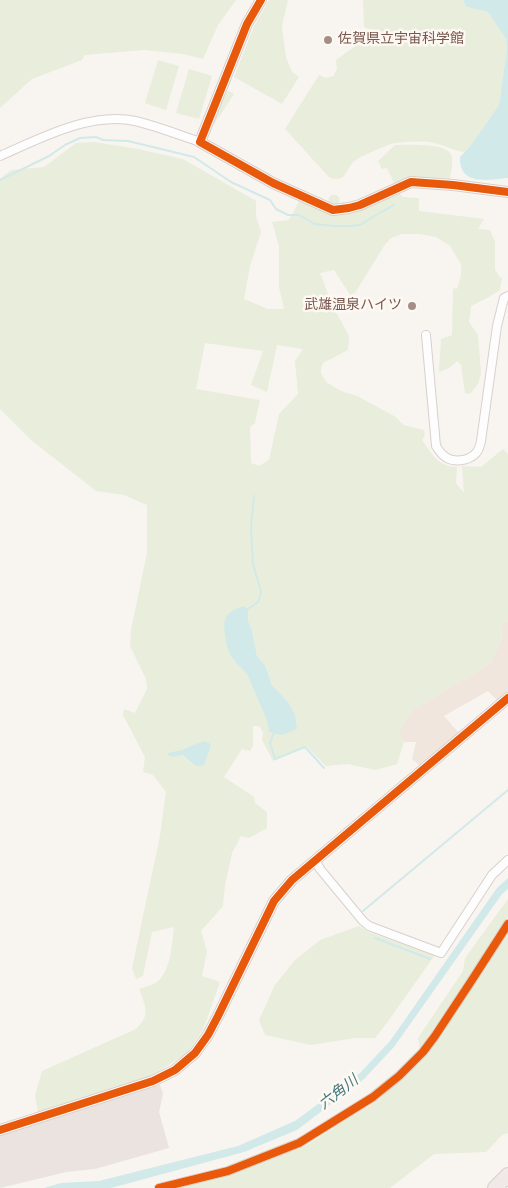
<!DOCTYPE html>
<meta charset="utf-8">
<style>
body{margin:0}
canvas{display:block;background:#f8f4f0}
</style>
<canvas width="508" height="1188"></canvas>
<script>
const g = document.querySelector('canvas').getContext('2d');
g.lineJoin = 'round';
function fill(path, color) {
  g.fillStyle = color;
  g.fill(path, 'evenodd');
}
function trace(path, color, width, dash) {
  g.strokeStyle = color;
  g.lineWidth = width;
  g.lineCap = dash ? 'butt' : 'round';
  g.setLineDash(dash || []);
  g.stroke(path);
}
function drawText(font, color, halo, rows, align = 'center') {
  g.font = font + ' "Nunito Sans","Noto Sans JP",sans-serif';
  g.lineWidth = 5;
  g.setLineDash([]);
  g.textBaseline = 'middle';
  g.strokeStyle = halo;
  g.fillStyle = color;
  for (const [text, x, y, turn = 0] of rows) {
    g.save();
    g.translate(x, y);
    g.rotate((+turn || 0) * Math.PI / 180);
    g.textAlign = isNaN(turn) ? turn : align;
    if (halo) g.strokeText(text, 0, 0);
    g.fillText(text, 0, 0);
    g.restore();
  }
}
const residential = new Path2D(`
 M508 621V691L497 700 488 691 444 716 459 733 419 765 412 759 416 742H404L398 733 414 709 491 663 502 638 501 627 505 622Z`);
const industrial = new Path2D(`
 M160 1085 163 1094 159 1112 169 1148 95 1169 66 1172 0 1188V1136Z`);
const green = new Path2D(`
 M0 0H236L218 25 203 59 183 54 144 50 85 55 82 60 32 79 0 108Z
 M269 0H288L282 26 284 43 286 57 292 72 299 77 282 104 234 77 254 26Z
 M363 0H463L466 7 488 12 506 39 507 49 499 105 471 145 464 152C452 150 442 144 430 142 423 141 398 142 391 144 385 146 361 156 356 160 349 164 347 173 342 178L334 179 329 177 285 129 319 75 326 78 333 76 337 69 336 60 376 31 364 27Z
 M158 60 179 66 166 110 145 103Z
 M189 69 212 76 199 119 176 113Z
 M229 91 234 94 211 129V133L208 132 224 92Z
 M94 142 138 149 183 159 256 201V216L261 232 250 266 244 299 268 309H284L279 287V246L272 222 289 220 299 201 323 211 350 213 398 192 403 197 419 198V211L484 219 478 229 490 230 495 242V270L500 277 502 278 500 290 487 298 471 306 469 322 478 335 481 373 478 384 470 394 465 393 461 365 457 361 449 368 439 372 441 339 452 335 453 288 457 289 461 275V264L450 246 436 237 420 234H402L391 238 384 246 355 293 350 295 334 270 320 273 333 307 348 334 349 339 348 350 323 363 321 368V373L326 382 341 391 357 396 396 417 403 425 424 430 425 435 422 440C433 455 437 466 457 467L456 483 464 493 462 466 481 467 503 449 508 454V621L505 622 501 627 502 638 491 663 414 709 398 733 404 742 397 764 375 770 348 764 326 766 307 747 273 761 262 740 263 732 259 726H253V746L250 751 242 749 224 777 254 797 255 803 267 812V828L249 838 241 836 232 853 225 885 223 906 201 931 207 952 202 976 220 982 203 1030 186 1054 151 1076 38 1112 35 1096 42 1071 136 1029C151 1014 146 1008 139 989 145 987 153 985 158 981 171 970 172 943 174 927L152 932 143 976 136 979 132 968 160 836 166 792 153 775 143 772 145 757 123 715 124 709 135 713 147 689 146 679 130 646 131 630 147 553V505L124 495 96 491 31 440 0 409V179L11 170 44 167 76 143ZM205 343 263 351 251 385 267 392 277 345 303 349 295 361 298 394 279 414 269 460 259 466 251 463 250 427 255 423 260 400 196 389ZM248 609V621L252 630 257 656 265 665 272 685 288 702 269 732 267 721 250 681 249 675 233 660ZM182 750 202 766C193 767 189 761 183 755L168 754Z
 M395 145C407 145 450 142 452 157 453 165 450 174 450 181L395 185 387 168 382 169 378 161Z
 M328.5 200a5.5 5.5 0 1 1 11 0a5.5 5.5 0 1 1-11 0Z
 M508 899V917L420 1049 418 1038 463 971 465 958Z
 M359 926 368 932 435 955 386 1024 375 1038H355L311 1045 265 1035 259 1020 275 985 295 960 320 940Z
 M508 933V1133L502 1135 486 1152 434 1154 390 1188H173L242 1171 307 1145 379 1099 428 1054Z`);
const water = new Path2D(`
 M463 0H508V178C488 180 459 186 460 157L471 145 499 105 507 49 506 39 488 12 466 7Z
 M243 606 248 609V621L252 630 257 656 265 665 272 685 288 702 295 715 297 729 282 735 269 732 267 721 250 681C248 671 238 667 233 659 228 652 226 644 225 636 223 617 225 613 243 606Z
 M203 741 209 743 211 745 204 765C194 769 190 761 183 755L172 757 168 755V753L182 750Z
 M508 878V889L502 894 394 1047 364 1079 297 1130 244 1152 111 1188H44L61 1183 99 1181 238 1146 295 1121 360 1073 390 1041 497 888Z`);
const stream = new Path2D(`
 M0 180 49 156 65 145 80 138 96 137 103 140 128 141 194 157 231 182 270 200 276 209 288 215H299L315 224 333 226H350L360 225 376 215 394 205
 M248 609 258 602 261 592 253 564 251 528 254 496
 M274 733 270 743 275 759 305 747 324 768
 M363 911 508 790
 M375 938 430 959`);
const street = new Path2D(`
 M0 156C39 139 91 111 135 121 157 126 179 135 200 142
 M426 335 436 446C439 451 442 455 447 458 454 462 467 461 474 455 478 452 480 447 481 441L497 326 504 298 508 296
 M315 860 320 869 363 921 369 926 441 953 492 875 508 860
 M159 1188 228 1171 299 1143 373 1097 399 1076 423 1052 435 1036 472 980 508 924`);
const secondary = new Path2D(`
 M261 0 247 24 200 142 273 183 333 210 349 208 360 205 411 182 453 185 508 192
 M0 1130 153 1081 175 1070 195 1053 208 1035 218 1016 274 901 292 880 508 698`);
const highway = new Path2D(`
 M495 1188 508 1175`);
const cycleway = new Path2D(`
 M261 0 247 24 200 142 273 183 333 210 349 208 360 205 411 182 453 185 508 192
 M0 1130 153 1081 175 1070 195 1053 208 1035 218 1016 274 901 292 880 508 698
 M159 1188 228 1171 299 1143 373 1097 399 1076 423 1052 435 1036 472 980 508 924`);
const markers = [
 [328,40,5,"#a48f87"],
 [412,306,5,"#a48f87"]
];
const poiNames = [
 ["佐賀県立宇宙科学館",338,40],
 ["武雄温泉ハイツ",402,306,"right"]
];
const waterNames = [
 ["六角川",339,1093,-38]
];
fill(residential, '#f0e6de');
fill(industrial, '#eae3df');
fill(green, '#e8eedb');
fill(water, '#d1eae9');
trace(stream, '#d1eae9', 2);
trace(street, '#d8d1cd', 10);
trace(secondary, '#d8d0cb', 12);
trace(highway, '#d9d0cc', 16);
trace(street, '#fefdfd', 8);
trace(secondary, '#fefdfd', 10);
trace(highway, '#f1e9e7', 14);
trace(cycleway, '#e8590c', 8);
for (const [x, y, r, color] of markers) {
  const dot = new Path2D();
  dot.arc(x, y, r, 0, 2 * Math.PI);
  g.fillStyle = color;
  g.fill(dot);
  trace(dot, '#fef8f3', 2);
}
drawText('14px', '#77584f', '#fef8f3', poiNames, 'left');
drawText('italic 15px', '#42787b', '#fef8f3', waterNames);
</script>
